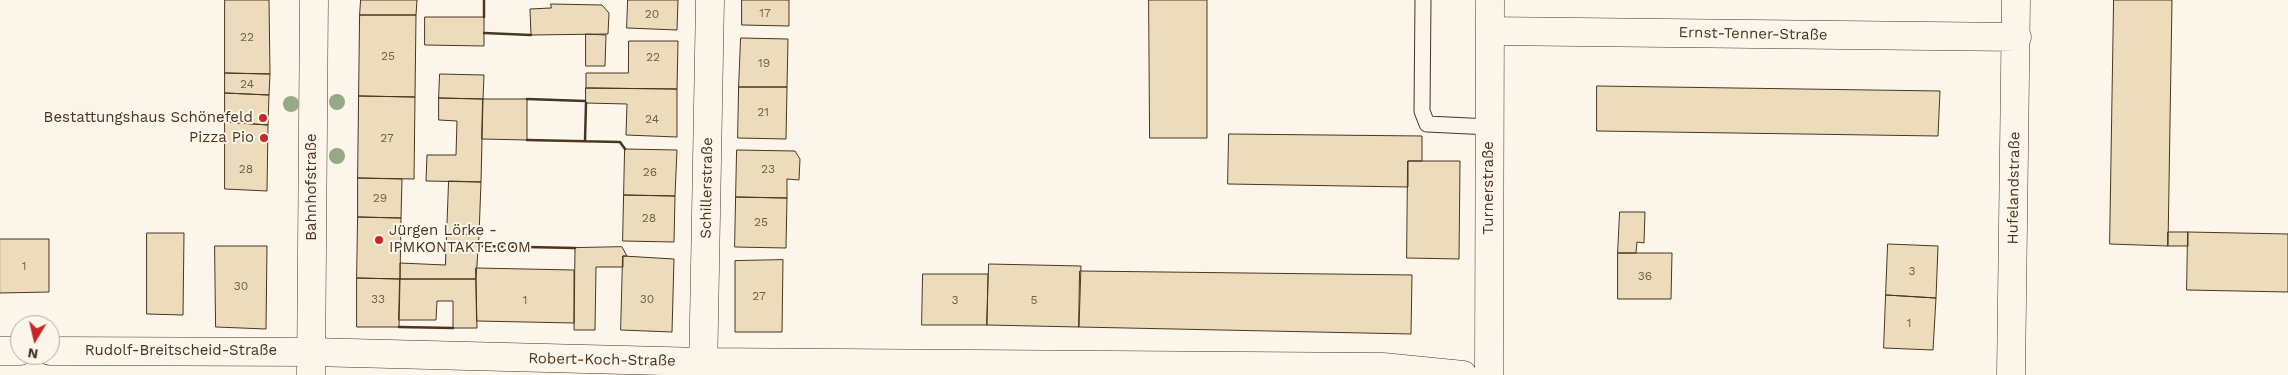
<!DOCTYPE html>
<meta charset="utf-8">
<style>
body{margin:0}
#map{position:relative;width:2288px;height:375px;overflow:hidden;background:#fbf6e9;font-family:"Work Sans",sans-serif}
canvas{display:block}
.north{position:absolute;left:10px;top:315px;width:50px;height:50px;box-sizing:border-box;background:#fbf6e9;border:1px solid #b4a999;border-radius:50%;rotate:189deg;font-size:14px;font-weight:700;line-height:20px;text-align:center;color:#4a3520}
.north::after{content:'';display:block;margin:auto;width:18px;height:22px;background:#c62828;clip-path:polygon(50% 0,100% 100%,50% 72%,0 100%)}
</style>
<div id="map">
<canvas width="2288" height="375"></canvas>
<div class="north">N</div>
</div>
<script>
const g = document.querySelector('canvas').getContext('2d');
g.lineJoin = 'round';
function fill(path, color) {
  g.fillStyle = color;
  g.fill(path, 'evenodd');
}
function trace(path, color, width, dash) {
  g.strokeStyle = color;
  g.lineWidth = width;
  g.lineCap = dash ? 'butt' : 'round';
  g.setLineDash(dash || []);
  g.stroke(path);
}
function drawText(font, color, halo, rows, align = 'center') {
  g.font = font + ' "Work Sans",sans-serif';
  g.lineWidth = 4;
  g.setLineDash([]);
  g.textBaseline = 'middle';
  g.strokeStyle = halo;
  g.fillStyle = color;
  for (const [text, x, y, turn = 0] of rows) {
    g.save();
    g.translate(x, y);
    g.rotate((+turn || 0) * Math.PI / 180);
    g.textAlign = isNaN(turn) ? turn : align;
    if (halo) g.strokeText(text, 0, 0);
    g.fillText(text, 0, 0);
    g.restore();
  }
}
const building = new Path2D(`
 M225 0H269L270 74 225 73Z
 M361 0H417L416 15H360Z
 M628 0H678L677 30 627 28Z
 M742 0H789V26L742 25Z
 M1149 0H1207V138H1150Z
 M2114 0H2172L2168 246 2110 244Z
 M551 4 602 5 609 13 608 34 531 35 530 9 551 8Z
 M360 15H416L415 97 359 96Z
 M425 17H484V46L425 45Z
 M586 34 606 35 605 66H586Z
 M741 38 788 39 787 87H739Z
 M629 41H678L677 89 586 88V73H628Z
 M225 73 270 74 269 95 225 93Z
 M440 74 484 75 483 99 439 98Z
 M1597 86 1940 91 1938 136 1597 131Z
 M739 87H787L786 139 738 138Z
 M586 88 677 89V137L626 135 627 104 586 103Z
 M225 93 269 95 268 125 225 122Z
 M359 96 415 97 414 179 358 178Z
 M439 98 483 99 481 182 426 181 427 155H456L457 121 439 120Z
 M483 99H527V140L482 139Z
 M225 122 268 125 267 191 225 189Z
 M1229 134 1422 136V161H1408V187L1228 184Z
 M625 149 677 150 675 196 624 195Z
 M737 150 795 151 800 159 799 180 787 179V198L736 197Z
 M1408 161H1460L1459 259 1407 258Z
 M358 178 402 179 401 218 358 217Z
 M449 181 481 182 479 235 447 234Z
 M624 195 675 196 674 242 623 241Z
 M736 197 787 198 786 248 735 247Z
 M1620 212H1645L1644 243 1637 242 1636 253H1618Z
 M358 217 401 218 400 279 357 278Z
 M2168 232H2188V246H2168Z
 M2188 232 2288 234V292L2187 290Z
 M147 233H184L183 315 147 314Z
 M447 234 479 235 476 279H400V263L445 265Z
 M0 239H49V292L0 293Z
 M1888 244 1938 246 1936 298 1886 295Z
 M215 246H267L266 329 216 327Z
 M622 247 627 256H623V267H596L595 330H574L575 248Z
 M1618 253H1672L1671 299H1618Z
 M623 256 674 259 672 332 621 330Z
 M783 260 782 332H735V261Z
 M989 264 1081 266 1079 327 987 325Z
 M476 268 574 270V323L477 321Z
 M1080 271 1412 275 1411 334 1079 327Z
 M923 274H988L987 325H922Z
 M357 278 400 279 399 327H357Z
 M400 279H476L477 328H453V301H437L436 320H399Z
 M1886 295 1936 298 1933 350 1884 348Z`);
const service = new Path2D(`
 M1423 0 1422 111 1427 124 1490 127`);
const minor = new Path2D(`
 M1490 31 2017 37
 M0 351H20
 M50 351 311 352 703 362 1383 367 1463 375
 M703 375 710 0
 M1489 375 1490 0
 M2011 375 2016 0`);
const tertiary = new Path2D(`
 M311 375 314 0`);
const wall = new Path2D(`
 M484 17V0
 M484 33 531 35
 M527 99 585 101
 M527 140 620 142 625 149
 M585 141 586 103
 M478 246 575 248
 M399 327 453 328`);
const trees = [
 [337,102],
 [291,104],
 [337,156]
];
const markers = [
 [263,118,5,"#c62828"],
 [264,138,5,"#c62828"],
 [379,240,5,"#c62828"]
];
const numberNames = [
 ["17",765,13],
 ["20",652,14],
 ["22",247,37],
 ["25",388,56],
 ["22",653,57],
 ["19",764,63],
 ["24",247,84],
 ["21",763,112],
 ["24",652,119],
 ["27",387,138],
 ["28",246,169],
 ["23",768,169],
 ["26",650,172],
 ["29",380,198],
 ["28",649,218],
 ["25",761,222],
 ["1",24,266],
 ["3",1912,271],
 ["36",1645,276],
 ["30",241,286],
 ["27",759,296],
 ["33",378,299],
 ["30",647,299],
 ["1",525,300],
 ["3",955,300],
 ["5",1034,300],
 ["1",1909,323]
];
const streetNames = [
 ["Ernst-Tenner-Straße",1753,34,1],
 ["Bahnhofstraße",312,187,-90],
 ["Schillerstraße",707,188,-89],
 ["Turnerstraße",1489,188,-90],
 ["Hufelandstraße",2014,188,-89],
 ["Rudolf-Breitscheid-Straße",181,351],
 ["Robert-Koch-Straße",602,360,1]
];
const poiNames = [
 ["Bestattungshaus Schönefeld",253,118],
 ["Pizza Pio",254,138],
 ["Jürgen Lörke -",389,231,"left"],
 ["IPMKONTAKTE.COM",389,248,"left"]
];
fill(building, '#ecdcbc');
trace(building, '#4a3520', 1);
trace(service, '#4a3520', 17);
trace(minor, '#4a3520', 29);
trace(tertiary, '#4a3520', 29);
trace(service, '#fbf6e9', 15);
trace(minor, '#fbf6e9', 28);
trace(tertiary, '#fbf6e9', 28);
trace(wall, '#4a3520', 2.5);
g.fillStyle = '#96a887';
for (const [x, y] of trees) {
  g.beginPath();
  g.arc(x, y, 8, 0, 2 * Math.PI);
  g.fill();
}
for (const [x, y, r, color] of markers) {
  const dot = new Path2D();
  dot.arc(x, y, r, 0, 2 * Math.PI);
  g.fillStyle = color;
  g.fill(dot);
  trace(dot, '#fbf6e9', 2);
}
drawText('12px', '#725f47', null, numberNames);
drawText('15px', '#4a3520', '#fbf6e9', streetNames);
drawText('15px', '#4a3520', '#fbf6e9', poiNames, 'right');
</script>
